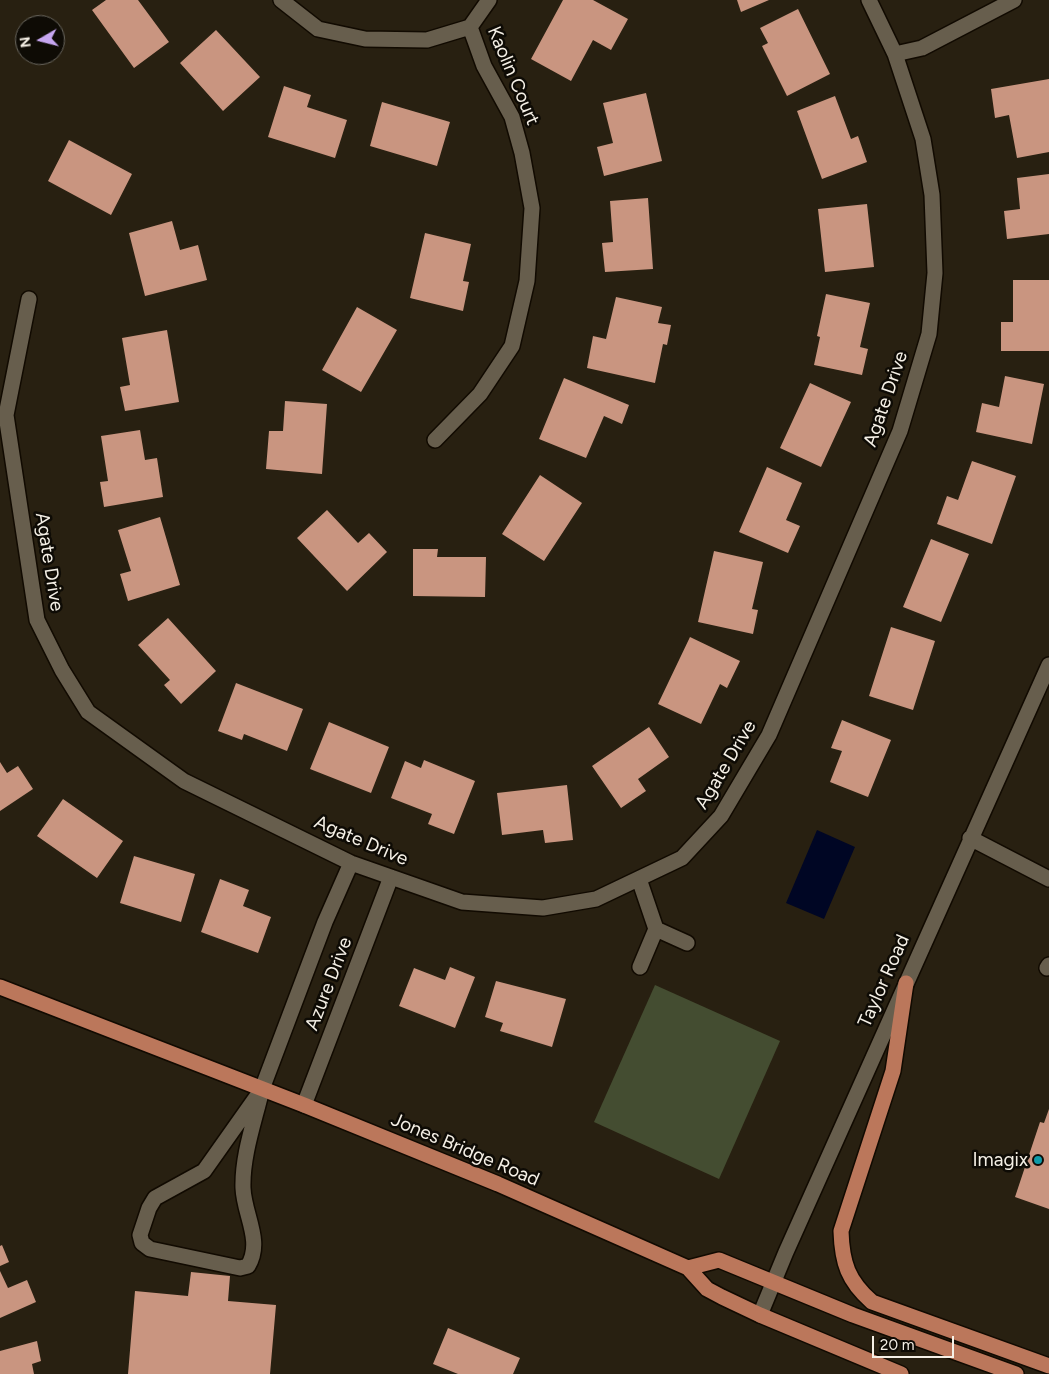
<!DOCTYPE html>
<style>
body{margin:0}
#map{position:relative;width:1049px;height:1374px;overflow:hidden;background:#282011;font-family:Figtree,sans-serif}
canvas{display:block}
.north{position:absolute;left:15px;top:15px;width:50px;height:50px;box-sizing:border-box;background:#0e0b05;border:1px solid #6a675f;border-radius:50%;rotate:262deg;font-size:14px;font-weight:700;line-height:20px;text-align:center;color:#f5f0e6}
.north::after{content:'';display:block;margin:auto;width:18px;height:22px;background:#c6a6f0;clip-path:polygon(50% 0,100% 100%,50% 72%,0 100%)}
.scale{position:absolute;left:872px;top:1336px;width:82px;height:22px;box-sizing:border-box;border:2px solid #f5f0e6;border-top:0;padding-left:6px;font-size:15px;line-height:18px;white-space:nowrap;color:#f5f0e6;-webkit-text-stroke:4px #0e0b05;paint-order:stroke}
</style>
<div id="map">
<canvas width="1049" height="1374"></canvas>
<div class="north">N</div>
<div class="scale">20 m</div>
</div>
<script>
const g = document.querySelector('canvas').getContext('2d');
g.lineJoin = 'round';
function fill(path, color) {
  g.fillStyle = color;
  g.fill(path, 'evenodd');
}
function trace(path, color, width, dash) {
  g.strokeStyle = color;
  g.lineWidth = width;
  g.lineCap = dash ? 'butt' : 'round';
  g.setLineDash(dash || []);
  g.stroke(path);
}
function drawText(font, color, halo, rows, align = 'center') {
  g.font = font + ' Figtree,sans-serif';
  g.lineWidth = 5;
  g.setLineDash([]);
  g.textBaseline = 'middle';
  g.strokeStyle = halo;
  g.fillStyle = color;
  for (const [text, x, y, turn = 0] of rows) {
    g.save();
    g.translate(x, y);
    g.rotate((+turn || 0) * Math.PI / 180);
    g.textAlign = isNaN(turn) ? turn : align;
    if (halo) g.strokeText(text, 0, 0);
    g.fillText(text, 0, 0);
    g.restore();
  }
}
const green = new Path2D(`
 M655 985 780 1041 719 1179 594 1122Z`);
const water = new Path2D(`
 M817 830 855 847 824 919 786 903Z`);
const building = new Path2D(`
 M106 0H138L169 42 134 68 92 10Z
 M563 0H593L628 19 611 50 593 40 571 81 531 59Z
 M737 0H769L741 12Z
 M798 9 830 74 787 96 762 46 768 43 760 28Z
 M216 30 260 77 223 111 180 63Z
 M1049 79V152L1017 158 1009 115 995 118 991 89Z
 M284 86 311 95 307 107 347 120 335 158 268 137Z
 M646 93 662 161 604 176 597 147 613 143 603 103Z
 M835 96 851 139 858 136 867 162 822 179 797 111Z
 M382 102 450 122 437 166 370 146Z
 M69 140 132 174 111 215 48 181Z
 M1049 174V234L1007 239 1004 211 1020 209 1017 178Z
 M648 198 653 269 605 272 602 243 613 242 610 201Z
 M867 204 874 267 825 272 818 209Z
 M172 221 180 250 198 245 207 280 145 296 129 233Z
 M425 233 471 244 463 281 469 282 463 311 410 298Z
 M1013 280H1049V351H1001V322H1013Z
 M826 294 870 303 860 347 868 349 862 375 814 365 820 337 817 336Z
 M616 297 662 307 658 323 671 325 667 345 663 344 655 383 587 368 593 336 606 339Z
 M357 307 397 330 361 392 322 370Z
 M167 330 179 402 125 411 120 387 130 385 122 338Z
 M1005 376 1044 384 1032 444 976 432 982 403 999 407Z
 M564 378 629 405 622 424 604 416 586 458 539 439Z
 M810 383 851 402 821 467 780 448Z
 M285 401 327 404 322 474 266 469 269 431H283Z
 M140 430 145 460 157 458 163 497 104 507 100 482 108 481 101 436Z
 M972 461 1016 476 992 544 937 524 947 496 958 500Z
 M767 467 802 483 786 520 800 526 788 553 739 532Z
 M540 475 582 503 544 561 502 534Z
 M327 510 358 543 369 533 387 552 347 591 297 538Z
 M160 517 180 585 128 601 120 574 131 571 118 530Z
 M931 539 969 554 941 622 903 607Z
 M413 549H438L437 557H486L485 597 413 596Z
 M714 551 763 562 752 609 758 610 753 634 698 622Z
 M168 618 216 671 181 704 164 685 170 680 138 645Z
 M891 627 935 641 913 710 869 696Z
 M690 637 740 661 727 688 720 684 701 724 658 704Z
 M236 683 303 709 287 751 244 734 242 740 218 731Z
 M842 720 891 740 868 797 830 782 842 751 831 748Z
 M329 722 389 747 371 793 310 769Z
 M649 727 669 757 638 779 646 791 621 808 592 766Z
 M424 760 475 781 454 834 428 824 432 814 391 798 405 761 421 768Z
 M0 762 7 773 18 766 33 789 0 811Z
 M567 785 573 840 545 843 543 830 502 835 497 793Z
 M63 799 123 841 97 878 37 836Z
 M134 856 195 874 181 922 120 903Z
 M220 879 249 890 243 906 271 917 258 953 201 932Z
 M450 967 475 977 455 1028 399 1006 414 968 445 980Z
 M496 981 566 999 552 1047 500 1031 503 1023 485 1017Z
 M1049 1109V1209L1015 1197 1040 1122 1044 1123Z
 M2 1245 9 1262 0 1266V1246Z
 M0 1271 8 1288 27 1280 36 1302 0 1318Z
 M191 1272 230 1276 228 1301 276 1305 270 1374H128L135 1291 188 1296Z
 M448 1328 520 1358 513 1374H458L433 1364Z
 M37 1341 41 1361 32 1364 34 1374H0V1351Z`);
const minor = new Path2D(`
 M281 0 318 29 365 39 427 40 470 27 489 0
 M895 54 922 48 1014 0
 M29 299 6 415 37 620 62 670 88 712 184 781 351 863 462 902 543 908 596 899 682 858 721 816 769 735 900 431 929 334 935 273 932 195 923 139 895 54 869 0
 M435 440 480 394 512 346 527 281 532 208 522 153 512 117 484 66 470 27
 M970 838 1049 879
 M639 879 656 929 640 967
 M656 929 687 943
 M1047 968 1049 965
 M262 1089C255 1120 242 1155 243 1188 244 1215 263 1241 248 1266L240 1268 150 1249 142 1243 140 1235 149 1208 155 1198 204 1171Z
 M262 1089 325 922 351 863
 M304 1105 391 877
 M760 1315 786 1252 1049 665`);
const major = new Path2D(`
 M906 983 893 1071 841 1231C842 1263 848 1281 872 1302L1049 1366
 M0 987 304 1105 498 1184 688 1268 707 1289 722 1297 760 1315 901 1374
 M688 1268 719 1260 853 1315 1016 1374`);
const markers = [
 [1038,1160,5,"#0f9aa8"]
];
const streetNames = [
 ["Kaolin Court",513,76,67],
 ["Agate Drive",886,399,-71],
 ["Agate Drive",49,562,81],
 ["Agate Drive",726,765,-59],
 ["Agate Drive",361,841,23],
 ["Taylor Road",884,981,-66],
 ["Azure Drive",329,984,-69],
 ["Jones Bridge Road",465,1150,23]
];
const poiNames = [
 ["Imagix",1028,1160]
];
fill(green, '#444d31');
fill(water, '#000624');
fill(building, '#c99580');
trace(minor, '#110a01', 18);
trace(major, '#110a01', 18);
trace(minor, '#675e4d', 15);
trace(major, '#bb775b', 15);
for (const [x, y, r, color] of markers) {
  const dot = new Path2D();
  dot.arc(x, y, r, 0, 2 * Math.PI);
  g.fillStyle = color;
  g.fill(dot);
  trace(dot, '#0e0b05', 2);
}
drawText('19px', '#f5f0e6', '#0e0b05', streetNames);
drawText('19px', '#f5f0e6', '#0e0b05', poiNames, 'right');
</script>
